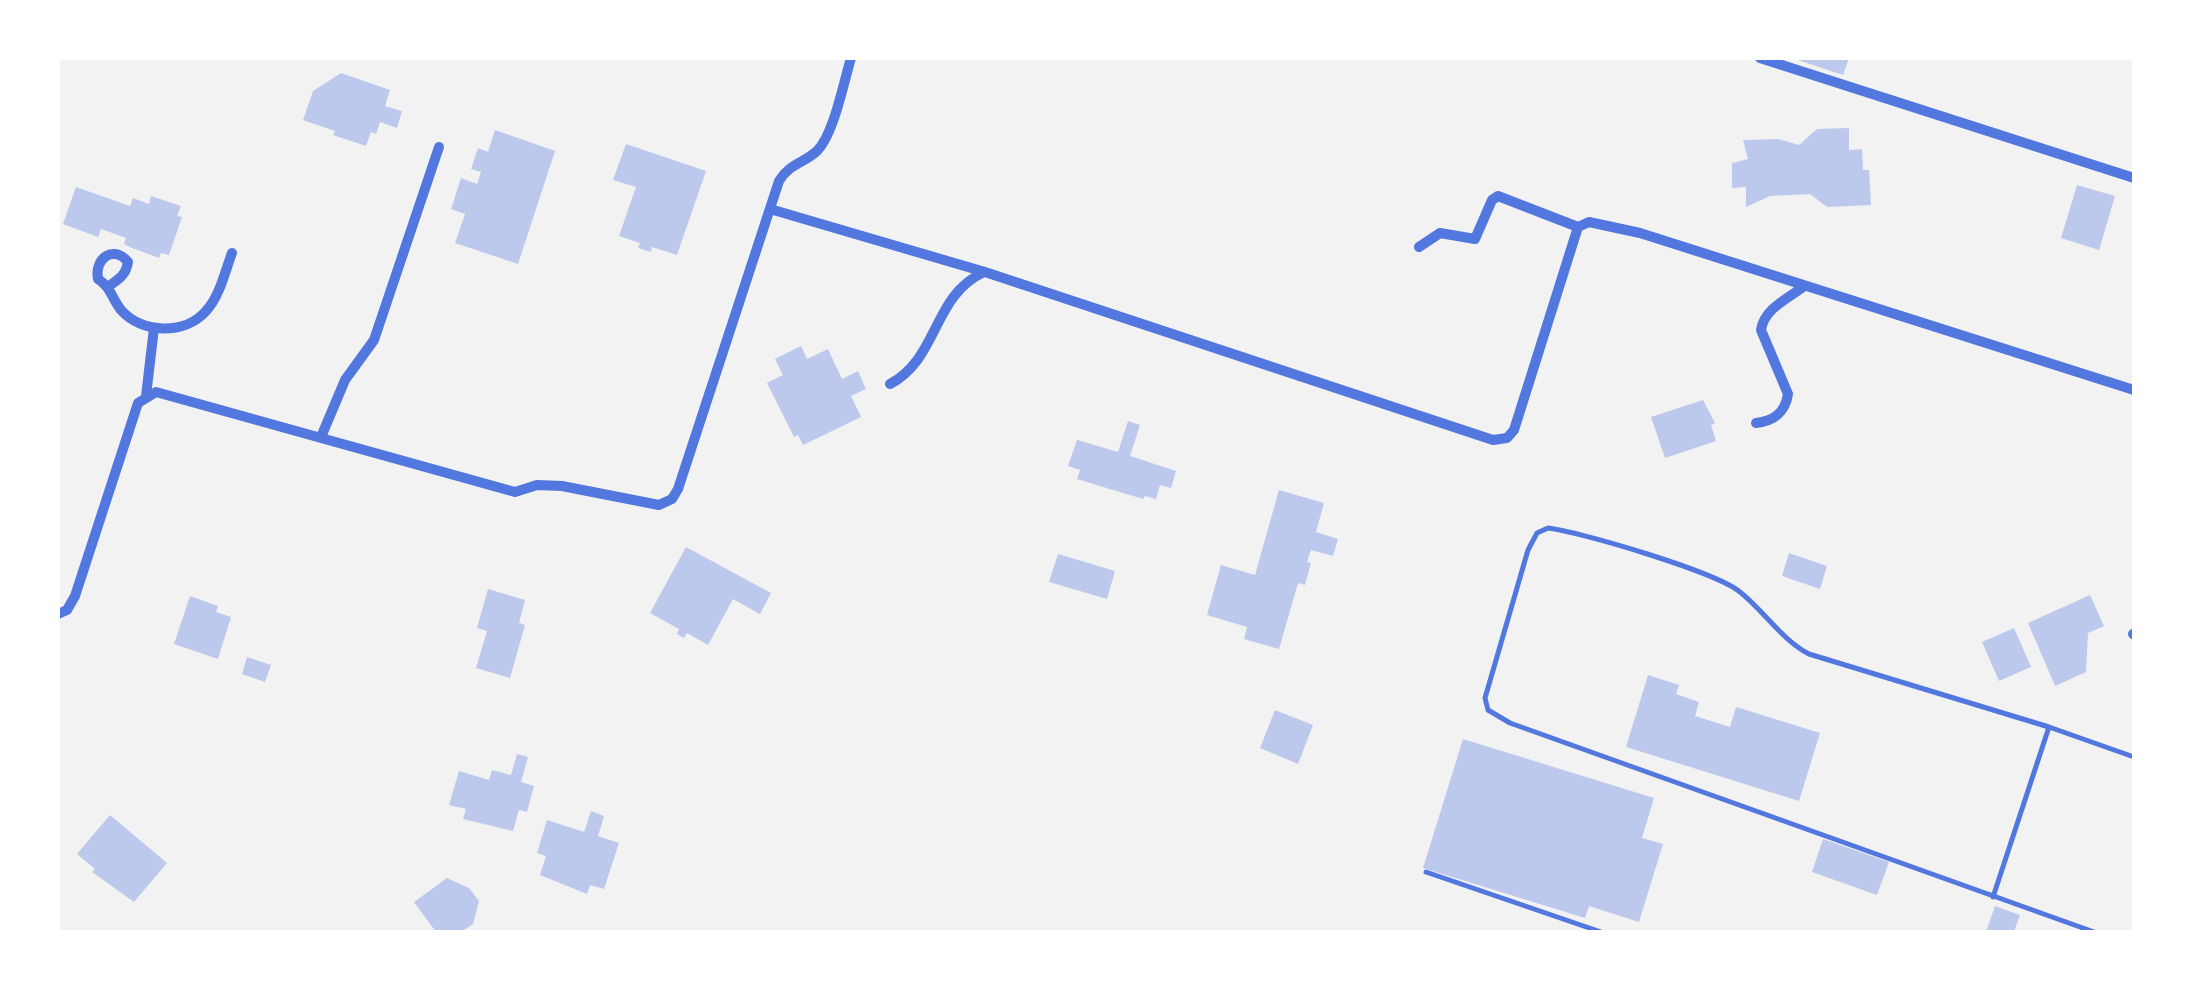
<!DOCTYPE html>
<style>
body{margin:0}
#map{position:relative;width:2192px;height:990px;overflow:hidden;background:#f2f2f2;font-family:Signika,sans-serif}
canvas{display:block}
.frame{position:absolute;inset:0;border:60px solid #fff;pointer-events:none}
</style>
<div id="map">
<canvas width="2192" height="990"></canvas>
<div class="frame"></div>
</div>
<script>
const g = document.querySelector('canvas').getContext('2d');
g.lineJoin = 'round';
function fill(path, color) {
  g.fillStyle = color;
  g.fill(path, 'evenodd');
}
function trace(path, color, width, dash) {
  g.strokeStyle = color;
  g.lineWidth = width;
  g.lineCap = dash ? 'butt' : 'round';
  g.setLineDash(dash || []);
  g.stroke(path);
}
const building = new Path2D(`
 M1792 58H1849L1843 75Z
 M341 73 390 90 385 106 402 111 397 128 380 122 376 134 371 132 366 146 333 135 335 131 303 120 313 91Z
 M1849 128V150L1862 149 1863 170H1869L1871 205 1827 207 1810 194 1770 196 1746 207V187L1732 188V163L1748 159 1743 140 1778 139 1799 145 1817 129Z
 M495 130 555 151 518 264 455 243 465 214 451 209 461 178 477 184 481 172 471 169 478 148 488 152Z
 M626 144 706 171 677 255 652 247 651 252 638 248 640 243 619 236 636 187 613 180Z
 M2077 185 2115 196 2099 250 2061 238Z
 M76 187 130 206 133 198 149 204 151 196 181 206 177 216 182 217 169 255 161 253 159 258 132 248 124 244 126 238 101 229 98 237 63 224Z
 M801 346 807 359 828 349 842 379 858 371 866 389 851 396 861 417 803 445 798 435 794 437 767 383 783 375 775 359Z
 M1703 400 1715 423 1711 425 1716 441 1665 458 1651 417Z
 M1128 421 1140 425 1130 456 1176 471 1171 488 1160 485 1156 499 1145 496 1143 499 1077 479 1080 470 1068 466 1077 440 1118 452Z
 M1279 490 1324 503 1316 532 1338 539 1333 556 1311 550 1307 562 1311 563 1305 585 1298 583 1279 649 1244 639 1247 627 1207 615 1221 565 1255 575Z
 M686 547 771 593 760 614 733 599 708 645 687 633 684 638 677 634 679 629 650 613Z
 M1789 553 1827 566 1820 589 1782 576Z
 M1058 554 1115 571 1107 599 1049 582Z
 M488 589 525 600 519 623 525 625 510 678 476 668 487 631 477 628Z
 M2090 595 2104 626 2088 633 2086 672 2055 686 2028 623Z
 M190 596 218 606 216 612 231 617 218 659 174 644Z
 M2014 628 2031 667 1999 681 1982 642Z
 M247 657 271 665 265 682 242 674Z
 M1648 675 1679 685 1676 694 1699 702 1695 716 1730 727 1736 707 1820 733 1799 801 1626 747Z
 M1275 710 1313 725 1298 764 1260 748Z
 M1463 739 1654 798 1642 838 1663 844 1639 922 1589 906 1585 918 1423 868Z
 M517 754 528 757 521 782 534 786 527 812 519 810 513 831 463 819 466 809 449 805 459 771 489 780 492 770 511 775Z
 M591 811 604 816 598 836 619 843 604 889 590 885 587 894 540 875 546 856 537 853 547 820 584 832Z
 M110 815 167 863 134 902 92 872 95 869 77 854Z
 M1823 839 1889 862 1877 895 1812 872Z
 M447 878 469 888 479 901 473 924 461 932H436L414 902Z
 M1995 906 2020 915 2014 932H1986Z`);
const service = new Path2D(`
 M1426 872 1601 932
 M1993 897 2049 727
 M2094 932 1510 723 1488 710 1485 698 1528 550 1537 533 1548 528C1581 532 1716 572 1740 592 1764 611 1782 640 1809 654L2049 727 2134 757`);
const minor = new Path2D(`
 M1760 58 2134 178
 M770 209 985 272 1493 440 1507 438 1514 430 1578 227 1589 222 1640 233 2134 390
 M1419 247 1440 233 1475 239 1492 200 1498 196 1578 227
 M109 286C119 279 126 275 128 262 113 244 94 259 98 279 111 287 112 299 121 310 142 334 185 335 206 311 220 296 225 271 232 253
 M890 384C939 358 932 296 984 272
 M146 396 154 328
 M1756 423C1774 421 1785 413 1788 394L1761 330C1764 309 1787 299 1803 287
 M321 437 345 380 374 340 439 147
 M58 614 67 610 75 596 138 403 156 392 515 492 537 485 562 486 659 505 672 499 678 489 779 181C789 164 804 163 817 151 834 134 844 81 851 58
 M2133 634 2134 635`);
fill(building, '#bdc9ec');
trace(service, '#5277de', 5);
trace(minor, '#5277de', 10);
</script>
